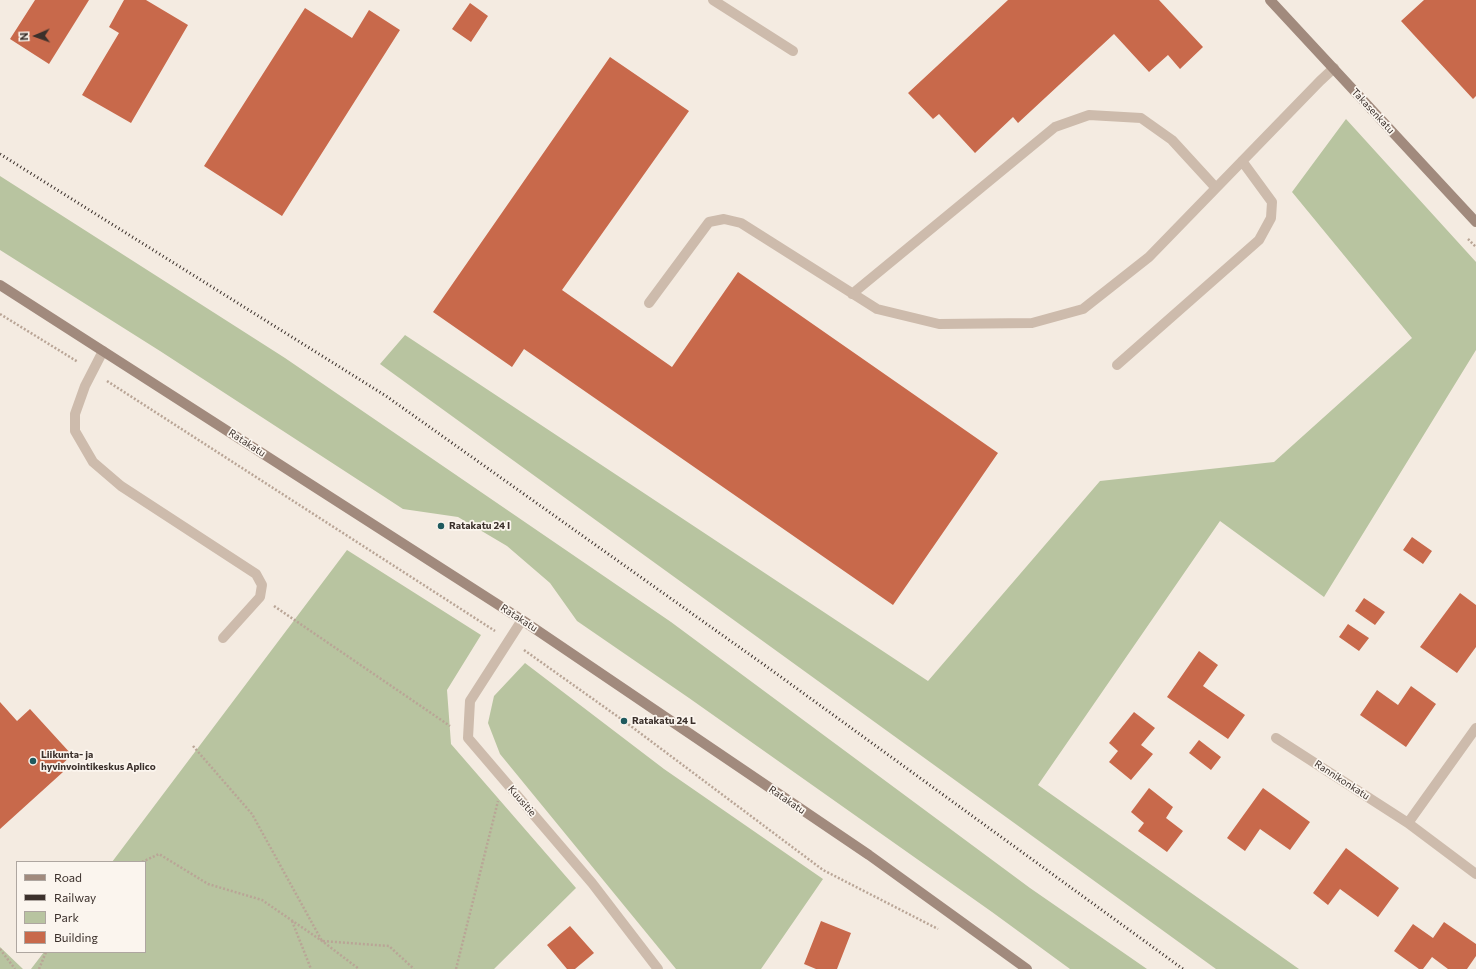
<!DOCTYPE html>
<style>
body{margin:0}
#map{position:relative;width:1476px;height:969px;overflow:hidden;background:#f4ebe1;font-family:Commissioner,sans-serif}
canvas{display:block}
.legend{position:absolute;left:16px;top:861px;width:130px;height:92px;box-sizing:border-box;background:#fbf5ee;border:1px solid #aea6a0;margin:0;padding:5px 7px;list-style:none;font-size:12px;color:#3b302b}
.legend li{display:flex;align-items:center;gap:8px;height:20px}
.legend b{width:20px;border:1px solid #aea6a0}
.north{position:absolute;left:16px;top:16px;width:40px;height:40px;-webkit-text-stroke:3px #fbf5ee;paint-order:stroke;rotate:268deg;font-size:11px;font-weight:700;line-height:16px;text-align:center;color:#3b302b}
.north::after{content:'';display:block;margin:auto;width:14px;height:18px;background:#3b302b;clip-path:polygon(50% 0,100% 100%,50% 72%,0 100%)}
</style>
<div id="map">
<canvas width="1476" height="969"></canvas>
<ul class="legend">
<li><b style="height:5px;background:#a18a7d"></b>Road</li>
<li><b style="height:5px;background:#3b302b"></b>Railway</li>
<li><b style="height:11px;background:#b8c4a0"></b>Park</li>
<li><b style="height:11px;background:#c8694b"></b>Building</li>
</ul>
<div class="north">N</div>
</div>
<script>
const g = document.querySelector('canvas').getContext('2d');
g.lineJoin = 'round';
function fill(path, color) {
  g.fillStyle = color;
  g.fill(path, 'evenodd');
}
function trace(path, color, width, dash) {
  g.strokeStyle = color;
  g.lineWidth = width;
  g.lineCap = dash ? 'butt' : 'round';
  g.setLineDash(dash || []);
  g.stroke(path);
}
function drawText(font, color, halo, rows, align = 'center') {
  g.font = font + ' Commissioner,sans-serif';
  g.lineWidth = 3.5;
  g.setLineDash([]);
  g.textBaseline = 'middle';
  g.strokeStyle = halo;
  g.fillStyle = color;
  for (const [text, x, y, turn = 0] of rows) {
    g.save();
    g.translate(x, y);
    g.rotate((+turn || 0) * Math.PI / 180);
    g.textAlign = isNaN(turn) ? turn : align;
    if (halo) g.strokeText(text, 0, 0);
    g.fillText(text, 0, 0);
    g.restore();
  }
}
const green = new Path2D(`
 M1346 119 1476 262V350L1324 597 1220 521 1038 785 1299 969H1216L380 364 405 335 928 681 1100 481 1274 462 1412 338 1292 192Z
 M0 176 285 358 671 622 1030 888 1147 969H1070L992 912 689 698 577 621 550 583 507 546 458 517 403 509 160 351 0 250Z
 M347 550 481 635 447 690 451 744 576 888 494 969H31L44 952H145V862H112Z
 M525 663 664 769 823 879 761 969H676L500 754 488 723 494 696Z
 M0 947 23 969H0Z`);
const building = new Path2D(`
 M35 0H89L49 64 10 39Z
 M124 0H146L188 25 131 123 82 95 119 33 109 27Z
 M1008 0H1159L1203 47 1180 69 1168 55 1149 72 1114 34 1018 123 1013 117 975 153 939 114 933 119 908 93Z
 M1424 0H1476V96L1473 99 1401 21Z
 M470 3 488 16 471 42 452 29Z
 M305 8 352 38 369 10 400 30 282 216 204 166Z
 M610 57 689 111 562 290 672 367 738 272 998 453 893 605 524 349 512 367 433 312Z
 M1412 537 1432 551 1423 564 1403 550Z
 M1460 593 1476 605V647L1457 673 1420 647Z
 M1364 598 1385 612 1375 625 1355 611Z
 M1348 624 1369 638 1359 651 1339 637Z
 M1199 651 1218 665 1203 686 1245 715 1228 739 1167 697Z
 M1411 686 1436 704 1406 747 1360 715 1377 690 1398 705Z
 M0 702 17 721 30 709 72 755 59 767 63 772 0 829Z
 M1134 712 1155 728 1141 745 1153 754 1131 780 1109 762 1118 751 1109 743Z
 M1199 740 1221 757 1211 770 1189 753Z
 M1149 788 1173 807 1166 818 1183 831 1167 852 1138 831 1144 823 1131 812Z
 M1263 788 1310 822 1290 850 1260 829 1245 851 1227 838Z
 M1346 848 1399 888 1378 917 1340 889 1328 905 1313 893Z
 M821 921 851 933 837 969H816L804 964Z
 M1444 922 1476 944V956L1467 969H1448L1432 957 1423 969H1419L1394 951 1413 924 1433 938Z
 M570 926 594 953 575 969H567L547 945Z`);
const path = new Path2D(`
 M1468 239 1476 247
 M0 314 78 362
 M107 381 495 631
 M274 606 450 726
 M524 650 624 721 823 870 938 929
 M193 746 252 814 322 941 389 946 414 969
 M142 862 159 854 208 884 262 900 322 941 359 969
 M292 921 311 969
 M0 949 15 969
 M39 969 46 952
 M456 969 498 801`);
const lane = new Path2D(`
 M852 294 1055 127 1089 115 1141 118 1172 140 1216 188
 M649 303 709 222 724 219 741 223 877 309 939 324 1032 323 1083 309 1149 257 1320 81 1334 68
 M103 351 85 386 75 414V431L93 462 121 486 256 574 262 585 260 597 223 638
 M1117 365 1259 240 1271 218 1272 202 1242 161`);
const street = new Path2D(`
 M713 0 793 51
 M522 620 470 701 468 738 592 883 658 969
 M1276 738 1408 823 1476 874
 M1408 823 1476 728`);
const secondary = new Path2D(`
 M1270 0 1476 222
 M0 285 522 620 869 855 1027 969`);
const rail = new Path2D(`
 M0 154 386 396 770 669 1183 969`);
const markers = [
 [441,526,4,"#1f5a5e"],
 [624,721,4,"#1f5a5e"],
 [33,761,4,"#1f5a5e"]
];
const streetNames = [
 ["Takasenkatu",1373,111,47],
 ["Ratakatu",247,443,33],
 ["Ratakatu",519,618,33],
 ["Rannikonkatu",1342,780,33],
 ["Ratakatu",787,800,34],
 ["Kuusitie",522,801,49]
];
const poiNames = [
 ["Ratakatu 24 I",449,526],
 ["Ratakatu 24 L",632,721],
 ["Liikunta- ja",41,755],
 ["hyvinvointikeskus Aplico",41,767]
];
fill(green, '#b8c4a0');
fill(building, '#c8694b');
trace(path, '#b9a596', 2.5, [2, 2]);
trace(lane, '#cdbbac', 10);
trace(street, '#cdbbac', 10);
trace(secondary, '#a18a7d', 10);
trace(rail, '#3b302b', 3, [1, 3]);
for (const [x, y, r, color] of markers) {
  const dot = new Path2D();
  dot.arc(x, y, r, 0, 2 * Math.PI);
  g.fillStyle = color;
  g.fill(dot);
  trace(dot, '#fbf5ee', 1.5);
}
drawText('10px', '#3b302b', '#fbf5ee', streetNames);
drawText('bold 10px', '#3b302b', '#fbf5ee', poiNames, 'left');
</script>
